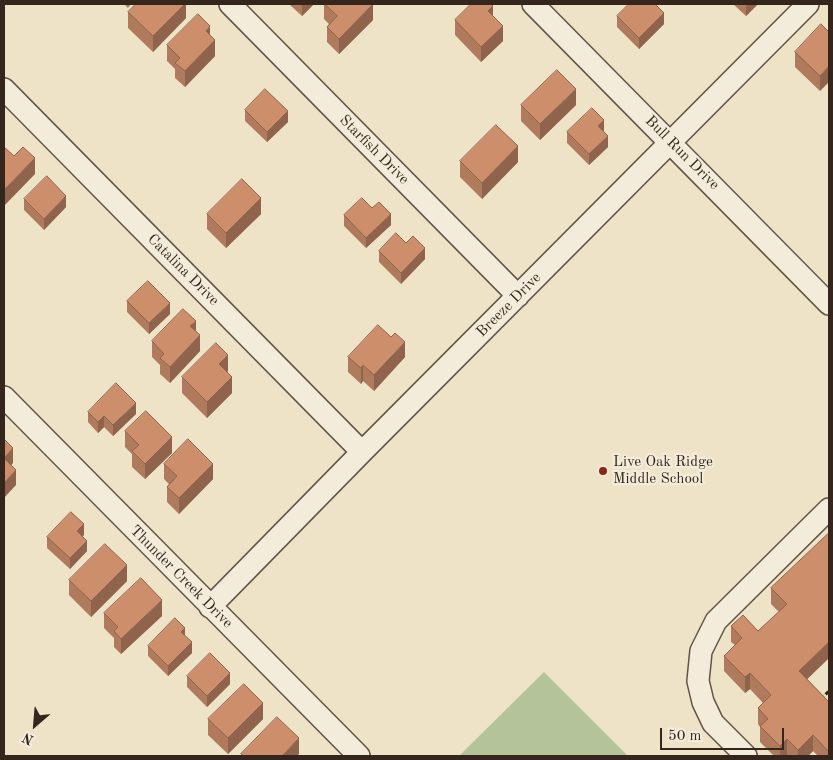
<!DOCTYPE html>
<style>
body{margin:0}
#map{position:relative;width:833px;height:760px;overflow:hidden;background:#eee2c7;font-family:"Old Standard TT",serif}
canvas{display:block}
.frame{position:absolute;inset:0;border:5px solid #34261c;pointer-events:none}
.north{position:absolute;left:10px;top:700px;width:50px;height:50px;-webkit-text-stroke:4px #f4ecdb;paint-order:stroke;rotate:207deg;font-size:14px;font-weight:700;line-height:20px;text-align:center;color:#34261c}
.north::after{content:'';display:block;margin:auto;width:18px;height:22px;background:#34261c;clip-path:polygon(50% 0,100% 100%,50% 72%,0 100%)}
.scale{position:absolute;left:660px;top:728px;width:124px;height:22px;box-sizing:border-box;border:2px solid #34261c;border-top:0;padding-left:6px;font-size:15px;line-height:18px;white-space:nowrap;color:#34261c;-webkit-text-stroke:4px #f4ecdb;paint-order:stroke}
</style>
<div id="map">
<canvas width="833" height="760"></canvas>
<div class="frame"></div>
<div class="north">N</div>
<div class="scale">50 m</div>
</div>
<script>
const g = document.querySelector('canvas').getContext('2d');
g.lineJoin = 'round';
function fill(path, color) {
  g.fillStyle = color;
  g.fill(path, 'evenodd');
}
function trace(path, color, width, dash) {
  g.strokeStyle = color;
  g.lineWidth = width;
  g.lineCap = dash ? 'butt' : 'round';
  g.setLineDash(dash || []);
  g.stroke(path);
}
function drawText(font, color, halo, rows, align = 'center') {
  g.font = font + ' "Old Standard TT",serif';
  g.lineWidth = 4.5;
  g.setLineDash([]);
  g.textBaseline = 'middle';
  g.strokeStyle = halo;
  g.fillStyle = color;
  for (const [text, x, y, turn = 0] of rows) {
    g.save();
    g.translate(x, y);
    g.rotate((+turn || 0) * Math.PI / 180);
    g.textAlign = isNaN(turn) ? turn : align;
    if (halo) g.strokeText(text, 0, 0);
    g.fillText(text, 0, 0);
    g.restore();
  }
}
const green = new Path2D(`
 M544 672 628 756H459Z`);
const path = new Path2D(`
 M821 699 829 691`);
const minor = new Path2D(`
 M230 4 518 296
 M533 4 829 304
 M4 89 362 452
 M4 397 359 756
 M210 607 362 452 808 4
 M746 756 713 723 703 702 698 681 701 651 716 621 829 509`);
const wall = new Path2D(`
 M124 4H131L128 8Z
 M186 4V18L153 52 128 28V12Z
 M289 4H314L302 16Z
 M324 4 373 20 339 54 327 42V27L329 24 324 19Z
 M733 4H758L746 16Z
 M493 16 503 41 481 62 455 35V20Z
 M617 16 664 24 639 49 617 27Z
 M829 32 820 91 795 67V52Z
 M210 35 215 56 185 87 175 78V69L167 61V45Z
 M521 105H576L540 140 521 121Z
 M245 110 288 122 267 142 245 121Z
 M604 131 603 132 608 147 589 165 567 143V132Z
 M460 161 518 162 482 199 460 177Z
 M24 199 66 207 44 230 24 210Z
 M372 208 391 225 366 248 344 226V215Z
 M207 214H261L226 248 207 229Z
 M406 243 425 259 401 284 379 262V251Z
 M127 301 170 314 149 334 127 312Z
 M196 331 200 351 170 383 160 374V365L152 357V341Z
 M348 357H405L374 391 363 381 361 384 348 372Z
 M228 371 227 372 232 393 207 418 182 393V377Z
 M88 412 136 414 113 436 104 427 98 433 88 422Z
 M125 431 172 453 145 479 132 467V454L125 447Z
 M164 464 213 479 179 514 167 502V487L169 484 164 479Z
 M828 534 829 658 807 679 829 702V756H818L813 751 808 756H788L787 755 786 756H774L760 742V727L758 724V708L763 703 750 689 745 693 724 671V656L735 645 731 642V626L758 631 779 612 771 604V588Z
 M84 535 82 536 87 551 70 569 47 548V537Z
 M69 580 127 581 91 617 69 595Z
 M104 613 162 616 121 654 114 647V638L104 628Z
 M185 636 192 653 168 676 148 656V646Z
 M187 676 230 684 207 707 187 687Z
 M208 719H263L228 754 208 735Z`);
const shadedWall = new Path2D(`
 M185 4H186V18L153 52V36Z
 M302 4H314L302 16Z
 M373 4V20L339 54V39Z
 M746 4H758L746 16Z
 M493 6V21L488 11Z
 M664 13V24L639 49V38Z
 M210 26V42L206 31Z
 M503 26V41L481 62V47Z
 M215 40V56L185 87V71Z
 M829 66V82L820 91V76Z
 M576 89V105L540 140V124Z
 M288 111V122L267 142V132Z
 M604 120V131L598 137V126Z
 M608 136V147L589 165V154Z
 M518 146V162L482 199V183Z
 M35 158V174L4 206V190Z
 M66 196V207L44 230V219Z
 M261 198V214L226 248V233Z
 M391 214V225L366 248V238Z
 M425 248V259L401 284V273Z
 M170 303V314L149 334V323Z
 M196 321V336L190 326Z
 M200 335V351L170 383V367Z
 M405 342V357L374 391V375Z
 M228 355V371L219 380V364Z
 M363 365V381L361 384V368Z
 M232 377V393L207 418V402Z
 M136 403V414L113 436V425Z
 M104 416V427L98 433V422Z
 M172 437V453L145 479V464Z
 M13 448V463L4 474V458Z
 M213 464V479L179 514V498Z
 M16 470V485L4 498V483Z
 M84 524V535L77 542V531Z
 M87 541V551L70 569V558Z
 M127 565V581L91 617V601Z
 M162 600V616L121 654V639Z
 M185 628V639L181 632Z
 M192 642V653L168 676V666Z
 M829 642V658L799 687V671Z
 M230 673V684L207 707V696Z
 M750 673V689L745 693V677Z
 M263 703V719L228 754V738Z
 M813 735V751L808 756H798V750Z
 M299 738V754L297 756H282Z
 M787 739V755L786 756H780V746Z`);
const building = new Path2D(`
 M136 4H185L153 36 128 12Z
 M325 4H373L339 39 327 27 337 16Z
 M471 4H491L493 6 488 11 503 26 481 47 455 20Z
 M629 4H655L664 13 639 38 617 16Z
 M198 14 210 26 206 31 215 40 185 71 175 63 180 58 167 45Z
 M821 24 829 32V66L820 76 795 52Z
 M557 70 576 89 540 124 521 105Z
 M265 89 288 111 267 132 245 110Z
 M592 108 604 120 598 126 608 136 589 154 567 132Z
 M496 125 518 146 482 183 460 161Z
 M4 147 14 156 23 147 35 158 4 190Z
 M47 176 66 196 44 219 24 199Z
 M242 179 261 198 226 233 207 214Z
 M362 198 372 208 379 202 391 214 366 238 344 215Z
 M396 233 406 243 413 236 425 248 401 273 379 251Z
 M148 281 170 303 149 323 127 301Z
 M183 309 196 321 190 326 200 335 170 367 160 358 164 354 152 341Z
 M378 325 391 337 395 333 405 342 374 375 363 365 361 368 348 357Z
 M216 343 228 355 219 364 232 377 207 402 182 377Z
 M116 383 136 403 113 425 104 416 98 422 88 412Z
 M146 411 172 437 145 464 132 451 139 445 125 431Z
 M4 439 13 448 4 458 16 470 4 483Z
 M188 439 213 464 179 498 167 487 177 476 164 464Z
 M71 512 84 524 77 531 87 541 70 558 47 537Z
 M828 534 829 535V642L799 671 829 702V752L813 735 798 750 787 739 780 746 760 726 768 719 758 708 771 695 750 673 745 677 724 656 742 638 731 626 743 615 758 631 787 604 771 588Z
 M105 544 127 565 91 601 69 580Z
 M141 578 162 600 121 639 114 631 118 627 104 613Z
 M175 618 185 628 181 632 192 642 168 666 148 646Z
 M210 653 230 673 207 696 187 676Z
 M244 684 263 703 228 738 208 719Z
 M277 717 299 738 282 756H244L241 754Z`);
const markers = [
 [603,471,5,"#8f2418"]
];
const streetNames = [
 ["Starfish Drive",374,150,45],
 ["Bull Run Drive",682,153,45],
 ["Catalina Drive",183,270,45],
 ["Breeze Drive",509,305,-45],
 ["Thunder Creek Drive",181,577,45]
];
const poiNames = [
 ["Live Oak Ridge",613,462],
 ["Middle School",613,479]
];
fill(green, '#b3c49a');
trace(minor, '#625547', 24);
trace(path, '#34261c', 3, [4, 2.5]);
trace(minor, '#f4ecdb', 21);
fill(wall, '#b07a5d');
fill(shadedWall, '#90634c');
fill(building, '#cd8e6c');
trace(building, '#90634c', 1);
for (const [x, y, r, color] of markers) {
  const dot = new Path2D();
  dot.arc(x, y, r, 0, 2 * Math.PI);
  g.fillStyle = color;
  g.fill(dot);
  trace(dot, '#f4ecdb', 2);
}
drawText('15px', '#34261c', '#f4ecdb', streetNames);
drawText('15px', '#34261c', '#f4ecdb', poiNames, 'left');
</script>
